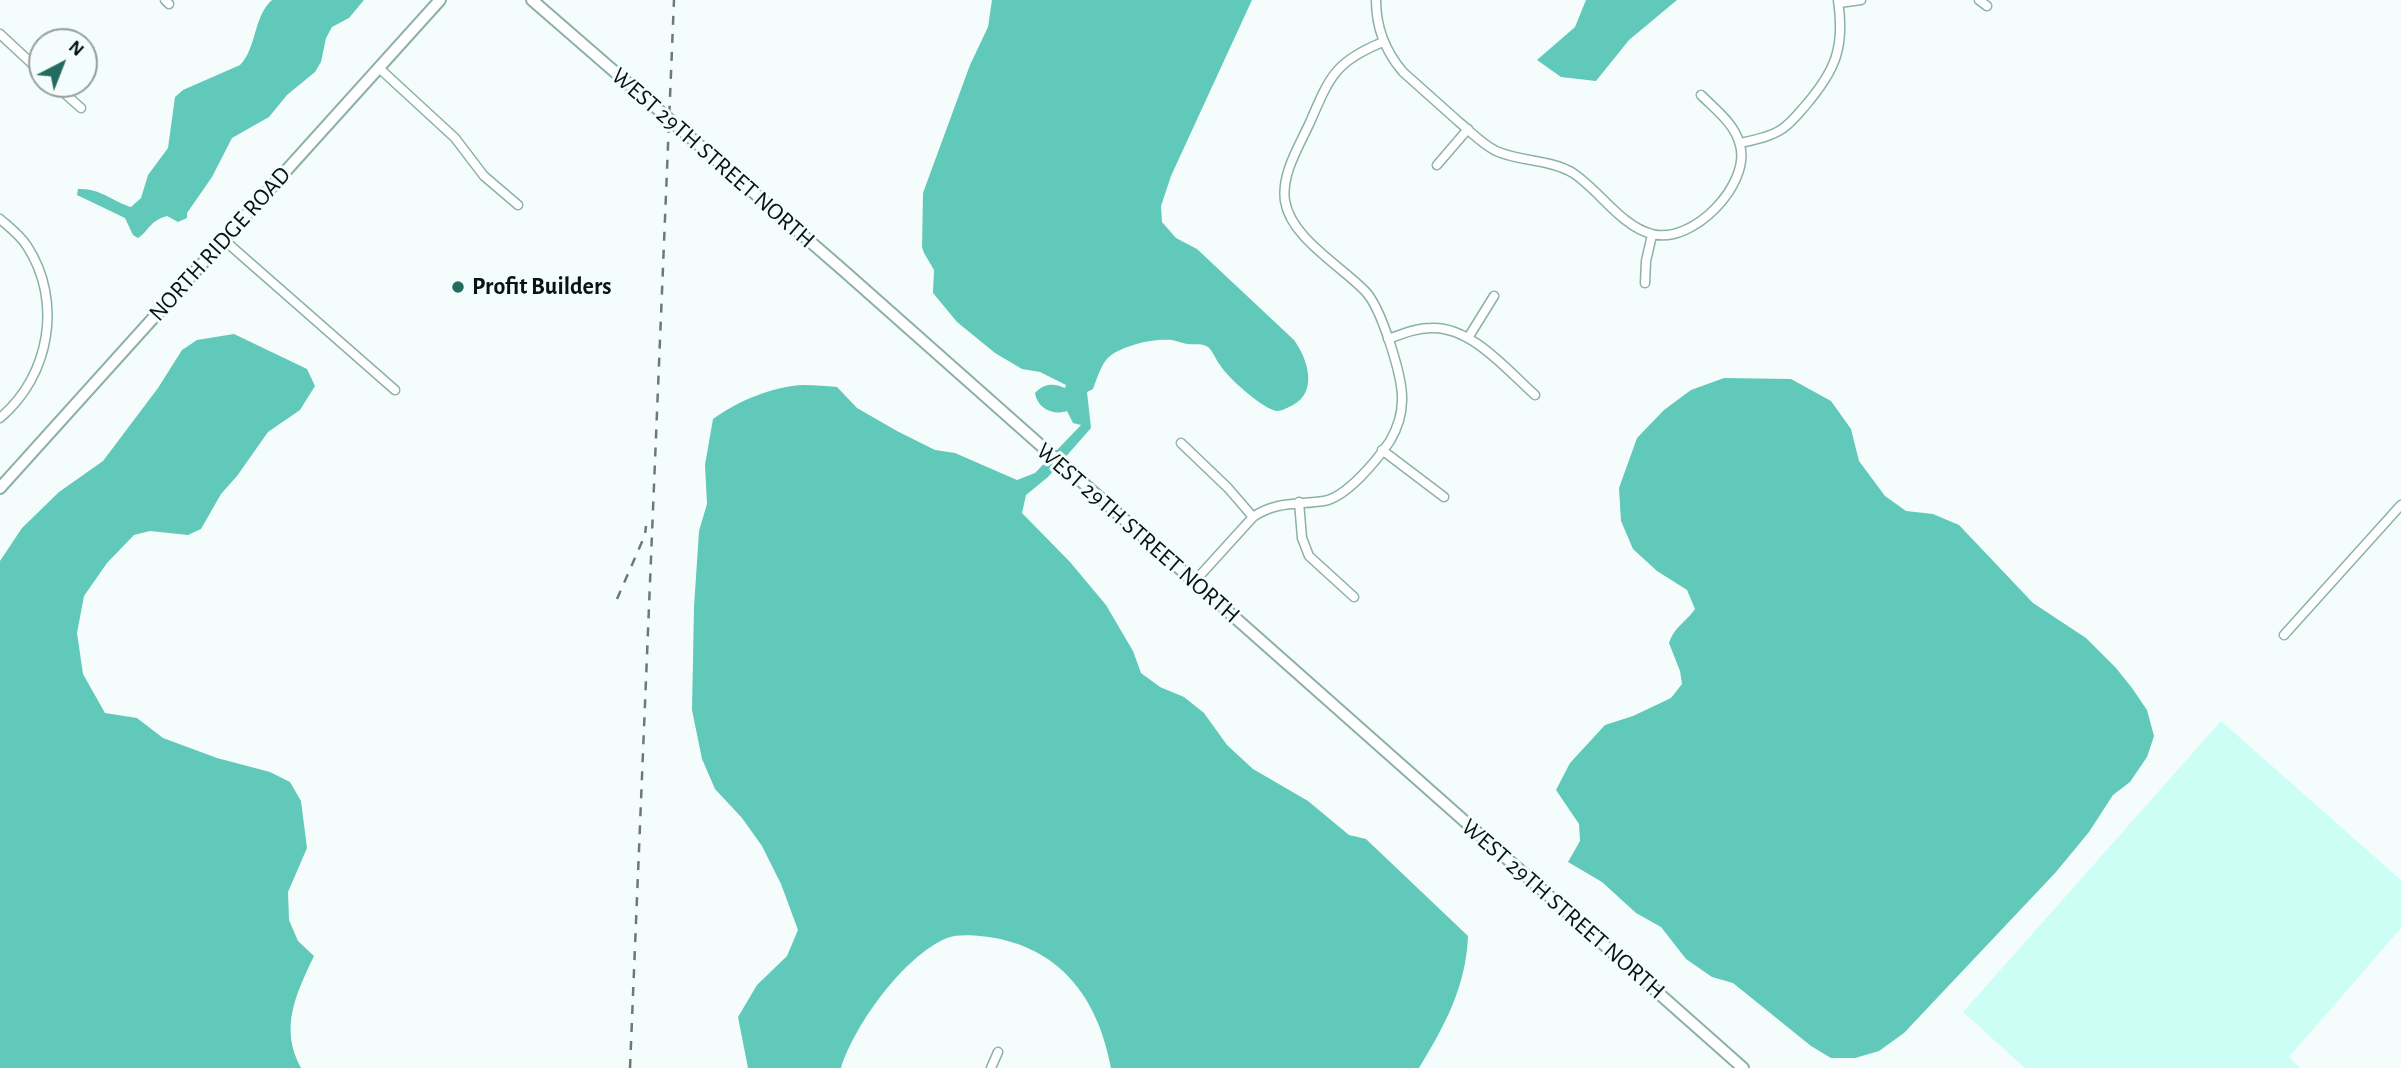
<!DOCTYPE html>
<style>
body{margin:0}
#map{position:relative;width:2401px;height:1068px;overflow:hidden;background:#f5fdfc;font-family:"Alegreya Sans",sans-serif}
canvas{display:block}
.north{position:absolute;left:28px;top:28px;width:70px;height:70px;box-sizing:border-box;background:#f5fdfc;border:2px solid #95a09e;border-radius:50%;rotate:42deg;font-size:19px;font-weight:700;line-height:28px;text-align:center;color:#061412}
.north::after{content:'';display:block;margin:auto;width:24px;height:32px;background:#236b61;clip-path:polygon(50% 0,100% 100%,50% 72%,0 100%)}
</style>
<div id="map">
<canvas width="2401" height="1068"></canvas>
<div class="north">N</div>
</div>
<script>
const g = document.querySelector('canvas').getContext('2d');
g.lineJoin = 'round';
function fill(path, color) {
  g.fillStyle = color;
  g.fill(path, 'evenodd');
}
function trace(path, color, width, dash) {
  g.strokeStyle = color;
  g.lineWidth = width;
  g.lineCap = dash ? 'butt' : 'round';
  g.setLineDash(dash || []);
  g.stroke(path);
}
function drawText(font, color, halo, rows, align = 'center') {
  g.font = font + ' "Alegreya Sans",sans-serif';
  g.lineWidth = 6;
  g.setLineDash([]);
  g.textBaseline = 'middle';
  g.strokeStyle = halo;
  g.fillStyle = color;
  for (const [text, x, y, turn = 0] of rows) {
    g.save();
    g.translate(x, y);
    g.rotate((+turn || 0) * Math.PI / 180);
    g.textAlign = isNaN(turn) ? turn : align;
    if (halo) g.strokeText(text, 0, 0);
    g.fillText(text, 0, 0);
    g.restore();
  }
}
const built = new Path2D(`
 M2221 721 2401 880V928L2289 1057 2300 1068H2025L1963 1012Z`);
const water = new Path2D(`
 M272 0H364L349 18 332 27 326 38 321 62 315 72 287 95 269 117 232 138 212 177 187 213V218L178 222 167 216C149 221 150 230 138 238L133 235 125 218 77 195 78 189C101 188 111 201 131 207L141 198 148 175 168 148 175 97 183 90 240 65C257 48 253 17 272 0Z
 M992 0H1252L1171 176 1161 206 1162 222 1176 238 1197 249 1294 340C1308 359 1318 392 1293 405 1286 408 1280 413 1273 410 1259 405 1228 378 1220 365 1216 360 1213 351 1208 347 1202 343 1194 345 1187 344 1182 343 1177 341 1172 340 1154 338 1124 345 1110 356 1101 363 1097 379 1093 389L1087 392 1091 428 1048 477 1026 495 1022 513 1070 562 1106 605 1133 651 1141 673 1160 687 1184 697 1204 713 1227 745 1253 769 1308 801 1349 835 1366 839 1468 936C1466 987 1445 1025 1419 1068H1111C1099 1002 1064 951 995 938 982 936 960 933 947 938 904 956 855 1024 841 1068H748L738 1017 757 985 787 956 798 930 781 884 762 846 742 818 715 789 702 759 692 710 694 607 699 531 707 504 705 465 713 419C738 401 773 386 804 385 815 385 827 386 837 387L857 408 897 431 935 450 955 453 1017 480 1035 473 1081 425 1073 423 1067 411C1053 416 1037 408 1035 393 1044 383 1054 383 1065 388L1066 385 1040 372 1022 369 995 353 957 322 933 293 934 270 924 253 922 247 923 193 970 65 988 27Z
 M1586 0H1677L1629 40 1596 81 1561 77 1537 60 1575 27Z
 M234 334 307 369 315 386 300 410 268 432 237 476 221 494 201 529 188 535 150 531 134 535 107 563 84 596 77 633 83 674 105 713 137 718 163 738 217 758 270 772 290 782 301 801 307 848 288 892 289 920 298 941 314 956C296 994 279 1028 301 1068H0V561L22 528 59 492 103 461 158 388 182 350 197 340Z
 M1724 378 1791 379 1831 401 1851 429 1859 461 1885 496 1906 511 1933 514 1959 525 2033 603 2086 638 2116 668 2132 688 2147 710 2154 736 2147 757 2130 782 2113 795 2089 832 2056 872 1904 1033 1879 1051 1855 1058H1831L1811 1046 1733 983 1712 977 1686 959 1661 927 1636 913 1602 882 1568 862 1580 841 1579 824 1556 790 1570 763 1605 725 1633 716 1671 698 1682 684 1680 671 1669 643C1675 626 1685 623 1695 609L1687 590 1657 571 1633 549 1621 521 1619 488 1637 438 1664 410 1691 390Z`);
const street = new Path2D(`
 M165 0 169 4
 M1376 0C1376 28 1385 51 1403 72 1422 89 1440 105 1459 122 1471 132 1482 144 1496 151 1521 162 1549 159 1573 173 1599 190 1622 227 1652 234 1693 245 1751 184 1740 145 1735 124 1716 110 1701 95
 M1979 0 1987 6
 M1839 3 1861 0
 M0 34 42 73
 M379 68 455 138 484 176 518 205
 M54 84 81 108
 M1740 143C1754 140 1770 137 1782 129 1791 123 1798 114 1805 106 1836 70 1845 47 1838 0
 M1437 165 1468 129
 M0 219C9 227 20 235 27 246 63 301 50 376 0 418
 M224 240 395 390
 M1645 283 1646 261 1652 235
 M1468 338 1494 296
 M1388 339C1402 334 1416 328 1431 328 1471 326 1507 370 1535 395
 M1181 443 1228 488 1253 517
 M1382 450 1444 497
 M1299 502 1302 538 1309 556 1354 597
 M1194 582 1253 517C1276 501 1298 505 1324 501 1347 497 1377 460 1390 441 1397 429 1402 414 1402 400 1403 377 1381 307 1365 291 1340 265 1291 238 1285 201 1281 173 1300 145 1311 120 1330 76 1336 61 1383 42
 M2284 635 2401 505
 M991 1068 998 1052`);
const secondary = new Path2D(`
 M532 0 844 271 1743 1068
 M0 488 440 0`);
const rail = new Path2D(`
 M617 599 645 535 646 526
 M630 1068 674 0`);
const markers = [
 [458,287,7,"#236b61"]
];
const streetNames = [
 ["WEST 29TH STREET NORTH",713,158,41],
 ["NORTH RIDGE ROAD",220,244,-48],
 ["WEST 29TH STREET NORTH",1138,533,41],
 ["WEST 29TH STREET NORTH",1563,909,41]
];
const poiNames = [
 ["Profit Builders",472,287]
];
fill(built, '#ccfef5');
fill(water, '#60c9b9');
trace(street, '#8bb1a9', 11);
trace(secondary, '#8bb1a9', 14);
trace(street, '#fff', 8);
trace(secondary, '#fff', 10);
trace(rail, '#6d7977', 2.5, [9, 9]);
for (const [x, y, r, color] of markers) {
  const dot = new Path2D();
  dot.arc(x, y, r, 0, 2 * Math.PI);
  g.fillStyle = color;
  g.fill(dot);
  trace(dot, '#f5fdfc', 2.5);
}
drawText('24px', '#061412', '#f5fdfc', streetNames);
drawText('bold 24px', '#061412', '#f5fdfc', poiNames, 'left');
</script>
